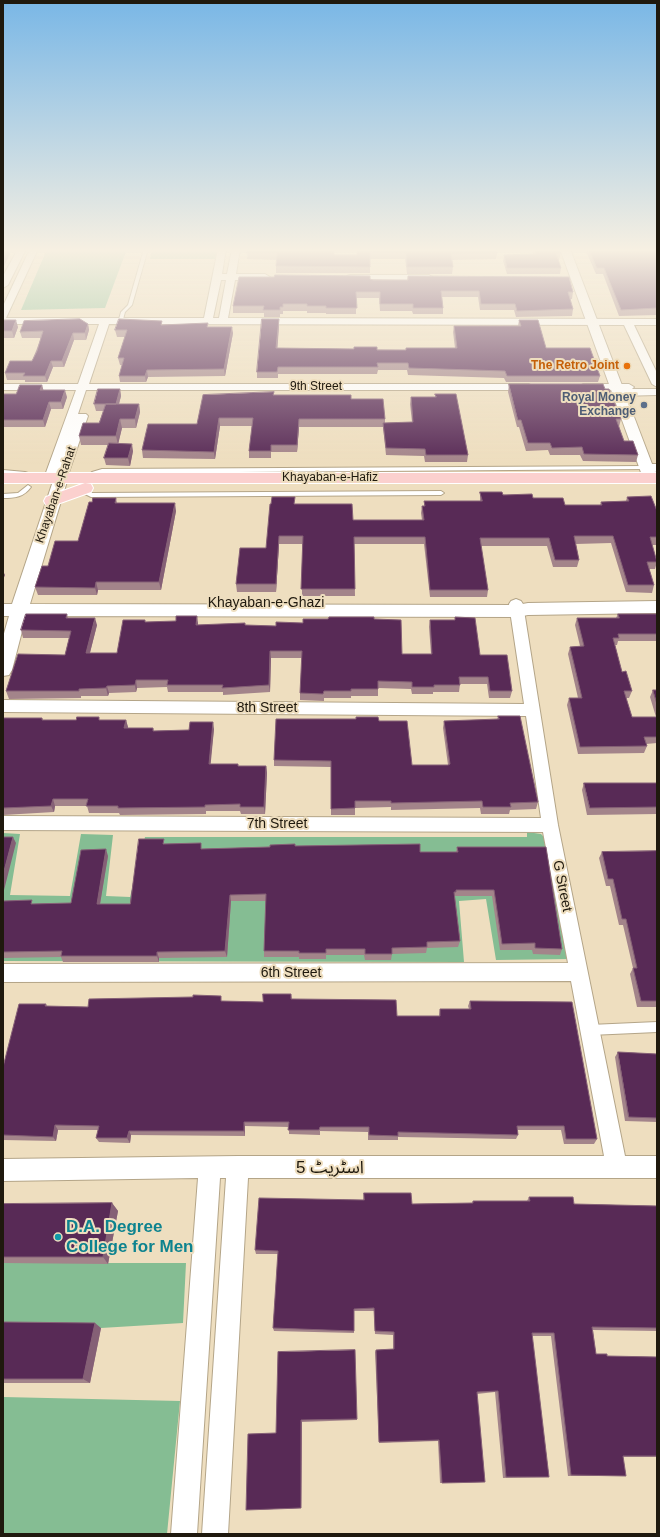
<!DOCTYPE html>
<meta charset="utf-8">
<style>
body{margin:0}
#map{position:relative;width:660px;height:1537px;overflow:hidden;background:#eedebf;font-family:Helvetica,sans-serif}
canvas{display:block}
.frame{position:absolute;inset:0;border:4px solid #1f190e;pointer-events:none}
</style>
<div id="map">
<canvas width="660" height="1537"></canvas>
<div class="frame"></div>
</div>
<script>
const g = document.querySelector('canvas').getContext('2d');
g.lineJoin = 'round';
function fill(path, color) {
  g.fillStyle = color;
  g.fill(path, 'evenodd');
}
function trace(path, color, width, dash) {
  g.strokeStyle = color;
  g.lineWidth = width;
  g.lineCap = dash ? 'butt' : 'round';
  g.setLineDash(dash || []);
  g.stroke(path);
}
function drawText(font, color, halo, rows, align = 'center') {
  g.font = font + ' Helvetica,"Noto Sans Arabic",sans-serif';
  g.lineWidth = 4;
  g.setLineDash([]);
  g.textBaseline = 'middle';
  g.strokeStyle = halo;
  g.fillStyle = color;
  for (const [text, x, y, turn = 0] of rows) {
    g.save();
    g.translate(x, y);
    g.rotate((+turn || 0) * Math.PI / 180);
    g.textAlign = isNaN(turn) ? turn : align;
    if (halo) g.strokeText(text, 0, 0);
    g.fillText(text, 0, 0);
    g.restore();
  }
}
const green = new Path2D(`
 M47 249H127L105 308 21 310Z
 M152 249H219L217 259H150Z
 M527 832 541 834 549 842 570 959 496 960 486 899 459 901 464 962 3 961V833L20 834 10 895 70 896 81 834 113 835 106 896 130 897 145 837H527Z
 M3 1263H186L183 1323 101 1328 3 1327Z
 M3 1397 180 1401 167 1534H3Z`);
const service = new Path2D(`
 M144 249H148L132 305 125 312 122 323H118L121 312 128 305Z
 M646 466 648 467V469L102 473C96 474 93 478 88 480L85 478 92 472 102 469Z
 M3 470 25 472 28 473 30 478 27 480 25 479 22 475 3 474Z
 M28 485 31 487C24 497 15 498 3 498V494L18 493Z
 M85 486 88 488 89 492 92 493 441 491 444 493 441 495 91 497 83 493 82 488Z
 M657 1022V1032L590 1035 587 1033 585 1030 587 1027 590 1025Z`);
const minor = new Path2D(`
 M18 249H26L8 285 3 288V276Z
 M30 249H38L6 318H204L218 249H226L222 274H227L232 249H240L236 274H265L270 277 265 280H235L228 318 657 319V325H634L657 373V387L652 384 624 325 109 324 89 384H529L534 387 529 390H86L78 414H86L88 416 67 478 65 481 61 482 56 479 50 482 46 481 44 478 76 390H3V384H78L99 324H3V306ZM221 280H226L219 318H213Z
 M350 275H429L434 278 429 281 347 280 345 278 347 276Z
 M583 384H629L634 387 632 389H657V395L618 396 613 393 616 390 579 389 578 387Z
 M646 464H657V472L642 470 640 468 642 466Z
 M516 599 521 601 523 604 558 825 625 1156H657V1178H248L228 1534H202L226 1178H220L197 1534H171L198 1178 3 1181V1159L238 1156H604L571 981 3 982V964L568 963 543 832 3 830V816L541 818 526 716 3 712V700L524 704 509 604 511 601Z`);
const tertiary = new Path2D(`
 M560 249H570L657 477 655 481 650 482 645 481 643 478Z
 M61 474 66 475 68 478 30 604 517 605 528 603 657 601V613L528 615 517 617 26 616 12 670 9 675 3 676V637L9 616H3V604H12L54 478 56 475Z`);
const primary = new Path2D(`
 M3 473H657V483H3Z
 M85 483 91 484 93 488 91 492 52 506 46 505 44 501 46 497Z`);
const wall = new Path2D(`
 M248 249 334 255H357V249L497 253 496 259 452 260 453 267 452 274H407L405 259H370V273H276V266L277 260 247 259Z
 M531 249H559L561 253 559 260H558L561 268 560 274H507L503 261 504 255 533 254Z
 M585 249H657V315L619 316 603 274H596Z
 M408 276 573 292 572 299H570L573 309 572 316 516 317 514 310H480L478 297H442L443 308V314H413L412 311H380L379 298H356V314H326V313H307V311H283V314H280V317H264V313H233V306L370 279 407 280Z
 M279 319V326L277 348 406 350 455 348 453 332 454 326H518L519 320 546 348 600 376 598 382H506L504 378 408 375 407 370H378L377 374H278V378H257V372Z
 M3 320 18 327 14 338H3Z
 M88 324 89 330 86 340H74L64 367H53L47 382H25V380H7L5 373 32 361 41 338H22L20 332Z
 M162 325 208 327 233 333 225 376 148 377 146 382H120L119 376 122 365H120L118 358 125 337H117L115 330Z
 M509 384 605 389 621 419 619 427 624 441 638 455 636 462 583 461 580 455H550L548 450 526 451 519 427H517L508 392Z
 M42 385 43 390 67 397 63 409H51L45 427H3V394H16Z
 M120 389 121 396 119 404H139L140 412 136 428H122L118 443 133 451 130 466 106 465 104 458 108 445H81L79 436 99 423 104 411H96L94 404Z
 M274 392V395L351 399 385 419V423L412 422 410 404 411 397H435V394L468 455 467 462H425L424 456 386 455 383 427H299L297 452H271V458H249V451L252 426H220L215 459 143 458 142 450 197 424Z
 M480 492 533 498 565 505H600L601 502 626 501 627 497 657 511V545H652L657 562 655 569H649L654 585 652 593 626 592 611 543 576 544 579 560 577 567H553L547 546H481L488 590 487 597H430L424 544H354L355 596H302V544H279L276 592H237L236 584 266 548 295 504 353 520H422L421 513 422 506H424V501H480Z
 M116 498 117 503 176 511 161 590H98L97 595H38L35 587 48 566 78 541 92 502Z
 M67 614 68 618 97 625 90 653H117L145 622 198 623V625L276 626 303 623 374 619 402 654H431L429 627 430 620H455V617L480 655 512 691 510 698H489L487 684H460L459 692H433V694H412L411 689 378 688V696H351V698H324V701L300 700V693L302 658H271L270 692 223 695V692H168L167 687 137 688 136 692 109 693 108 696H81V698L9 699 6 691 65 655 69 638H23L21 630Z
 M618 614H657V641H618L617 645H615L622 672 632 691 629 698H626L632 717H656L650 697 653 690H657V743L646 744 647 746 644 753 578 754 567 705 569 698H578L568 654 570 647 580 646 575 625 577 618H616Z
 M498 716 538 802 536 809 510 810 509 814H481L480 808 391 810V807L355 808V815H331V767L274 766V760L379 721 412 765H448L443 728 444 721 497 720Z
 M3 718H42L43 720H126L128 728H153L154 731 189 730 214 729 210 764 239 766H266L267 773 265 814H241L240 811H206V814L120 815 119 813H89L87 806H55L54 812 3 815Z
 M584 783H657V814L587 815 582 790Z
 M165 844 202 849 295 846 420 852H456L457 847 562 949 560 955 533 954 532 950H500L492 896H455V898L460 941 458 947 427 948 426 953 392 954 391 960H365L364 955H326V959H299V957H264V951L266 901H231L227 957 159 958V962H63L61 957 3 958V901L33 904 71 903 108 856 100 904H130Z
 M657 851V1007H637L630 974 633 968 623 925H619L610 886H606L599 858 602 852Z
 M291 994 292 999 397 1016H439L440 1009H469L468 1006 470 1001 597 1139 594 1144H564L561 1130H518V1135L516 1139 398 1137V1140H368V1132L320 1131V1135L289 1134V1127L245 1126V1136L131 1135 130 1143 99 1142 96 1138 98 1130H58L56 1141 3 1140V1067L46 1004 47 1006 88 1007 222 1001 263 1002Z
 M618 1052 657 1054V1122L625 1121 615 1057Z
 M364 1193 412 1204 472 1203 473 1201H527L529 1197 574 1204 657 1206V1331L593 1330 596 1354 607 1356 657 1357V1457H623L626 1476H568L551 1336H532L549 1477 503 1478 495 1392 477 1394 485 1482 440 1483 438 1441 379 1443 375 1352 376 1350 393 1349V1335L375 1334 374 1311H354V1333L274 1331 273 1328 278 1254H256L255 1250 363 1200Z
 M112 1203 118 1211 108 1264 3 1263V1204Z
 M3 1322 101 1328 90 1383H3Z
 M278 1352 357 1419V1420L302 1422 301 1508 246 1510 276 1433Z`);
const shadedWall = new Path2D(`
 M6 249H9V250L10 254 3 268V258Z
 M279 319V326L277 355 276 348Z
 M16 320 18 327 14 338 12 331Z
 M88 324 89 330 86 340 85 333Z
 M232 327 233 333 225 376 224 369Z
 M73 333 74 340 64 367 62 361Z
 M51 361 53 367 47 382 45 376Z
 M147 370 148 377 146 382 145 376Z
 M42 385 44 392 40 390Z
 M120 389 121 396 117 411 116 404Z
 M65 390 67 397 63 409 61 402Z
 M49 402 51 409 45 427 43 420Z
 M139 404 140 412 136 428 135 419Z
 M219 418 220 426 215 459 214 452Z
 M120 419 122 428 118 445 116 436Z
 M299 419V427L297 452V445Z
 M132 444 133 451 130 466 128 458Z
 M175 503 176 511 161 590 159 582Z
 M279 536V544L276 592V584Z
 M3 571 5 575 3 580Z
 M96 582 98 590 97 595 95 588Z
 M197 616 198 623 197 632 196 625Z
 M95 618 97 625 88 660 86 653Z
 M270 651 271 658 270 692 269 685Z
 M136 680 137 688 136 692 135 685Z
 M107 686 109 693 108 696 106 688Z
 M126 720 128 727 126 735 124 728Z
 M213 722 214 729 210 771 209 764Z
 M266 766 267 773 265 814 264 807Z
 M53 799 55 806 54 812 51 806Z
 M13 837 16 843 3 894V875Z
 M106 849 108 856 99 910 97 904Z
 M230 895 231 901 227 957 225 951Z
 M157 952 159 958V962L157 956Z
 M244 1122 245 1126V1136L244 1131Z
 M55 1125 58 1130 56 1141 53 1137Z
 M129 1131 131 1135 130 1143 127 1138Z
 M112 1203 118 1211 108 1264 103 1257Z
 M95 1323 101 1328 90 1383 83 1379Z
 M301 1420 302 1422 301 1508Z`);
const building = new Path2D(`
 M3 249H7L3 258Z
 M248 249H334V255H357V249H496L497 253 451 254 453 267H407L406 253 370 252V267L276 266 277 253H247Z
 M534 249H559L561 253H556L561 268H507L504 255 536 254Z
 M589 249H657V308L621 310 604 268H597Z
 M275 275 370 276V279L373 280H408V276L569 277 573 292H568L573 309 517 311 515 304H481L479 291H441L443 308H413V304H380V292H356L357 308H326V306H307V304H283V307H280V310H263L264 306H233L239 277H274Z
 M80 319 88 324 85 333H73L62 361H51L45 376H23L25 373H5L10 361H32L37 351 43 331 20 332 24 321Z
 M119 319 162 321 161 325 208 323 207 327H232L224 369 147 370 145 376H119L124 358H118L127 330H115Z
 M262 319H279L276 348 354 349V347H377V350H406V348H457L454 326H521L519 320H538L546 348H590L600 376H507L505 371 409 368 408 363H377L378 367H278L277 372H257Z
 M3 320H16L12 331H3Z
 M509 384H603L605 389H609L621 419H616L624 441H633L638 455 584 454 582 447 552 448 550 443H528L521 420H518Z
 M20 385H42L40 390H65L61 402H49L43 420H3V394H16Z
 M98 389H120L116 404H94Z
 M274 392 273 395H351V399H383L385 419H299L297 445H271V451H249L253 418H219L214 452 142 450 148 424H197L203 395Z
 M435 394H456L468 455H426L425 449 386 448 383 423 413 422 411 397H436Z
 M106 404H139L135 419H120L116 436H79L83 423H99Z
 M109 443 132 444 128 458H104Z
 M480 492H502L503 495 532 494 533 498H563L565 505H602L601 502 629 501 627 497 651 496 657 511V537H650L657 562H647L654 585H628L613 536H574L579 560H555L549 538H480L488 590H430L425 537H354L355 589H301L303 536H279L276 584H236L240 548H266L270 504H271L272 497H295L294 504H352L353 520H424L422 506H425L424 501H482Z
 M93 498H116L115 503H175L159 582H96L95 588 35 587 42 566H48L55 541H78L89 502H92Z
 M26 614H67L66 618H95L86 653H117L123 620H145V622L176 621V616H197L196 625 245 623V625L276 626V622L303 623V619H328L329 617H374V619L401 620 402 654H432L430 620H455V617L475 618 480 655H507L512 691H490L488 677H459L460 685H434V687H412V682L378 681V689H351V691H324L323 694 300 693 302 651H270L269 685 222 688 223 685H167L168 680H136L135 685 107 686 106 688 79 689V691H6L18 654 65 655 71 631 21 630Z
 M618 614H657V634H618L619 638H613L622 672 626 671 632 691H624L632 717H657V737H644L647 746 580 747 569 698H582L570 647 584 646 577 618H619Z
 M653 690H657V704Z
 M498 716H520L538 802 510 803 511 807H483L482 801 391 803V801H355V808L331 809V761L274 760 276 719H356V717H378L379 721H407L412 765H448L450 764 444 721 499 719Z
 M77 717H99V720H126L124 728H153V731L189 730 190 722H213L209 764H238V766H266L264 807H240V804L205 805V807L118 808V806H86L88 799H53L51 806 3 808V718H42V720H76Z
 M584 783H657V807L590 808Z
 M3 837H13L3 875Z
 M139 839H164L163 844 201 843V849L270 847V845L295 844V846L420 844V852H458L457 847H546L562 949 535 948V943L502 944 494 890H456V892H454L460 941 427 942V947L392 948V954H365V949H326V953H299V951H264L266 894 230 895 225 951 157 952V956H61L62 951 3 952V901L32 900 31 904 71 903 81 850 106 849 97 904H130Z
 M657 851V1001H641L633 968H637L626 919H622L613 879H608L602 852Z
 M263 994H291V999L396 1000 397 1016H440V1009H471L470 1001 572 1002 597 1139H566L564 1126H517L518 1135 398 1132V1136L369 1135V1127H320L319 1130H288L289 1122H244V1131H129L127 1138H96L99 1126 55 1125 53 1137 3 1135V1067L19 1004H46L45 1006 88 1007 89 999 193 997V995L221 996V1001L263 1002Z
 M618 1052 657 1054V1118L629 1117Z
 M364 1193H411L412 1204 473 1203V1201H530L529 1197H573L574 1204 657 1206V1328L592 1327 596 1354H607V1356L657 1357V1456H623L626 1476 571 1475 554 1333H532L549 1477H506L498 1391 477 1392 485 1482 442 1483 439 1440 379 1442 376 1350 394 1349V1332L375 1331 374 1308 354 1309V1331L273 1328 278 1251 255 1250 259 1198 364 1200Z
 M112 1203 103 1257H3V1204Z
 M3 1322 95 1323 83 1379H3Z
 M355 1350 357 1419 301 1420V1508L246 1510 248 1434 276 1433 278 1352Z`);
const markers = [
 [627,366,4,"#e8710a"],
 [644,405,4,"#5c6f8a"],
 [58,1237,4,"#0f9aa8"]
];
const farFoodnames = [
 ["The Retro Joint",619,366]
];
const farStreetnames = [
 ["9th Street",316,387],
 ["Khayaban-e-Hafiz",330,478],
 ["Khayaban-e-Rahat",56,495,-71]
];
const farServicenames = [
 ["Royal Money",636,398],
 ["Exchange",636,412]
];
const streetNames = [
 ["Khayaban-e-Ghazi",266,603],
 ["8th Street",267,708],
 ["7th Street",277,824],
 ["G Street",562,886,79],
 ["6th Street",291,973]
];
const nearStreetnames = [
 ["اسٹریٹ 5",330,1168]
];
const nearCulturenames = [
 ["D.A. Degree",66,1227],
 ["College for Men",66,1247]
];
fill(green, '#85bd93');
trace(service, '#b4a588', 2);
trace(minor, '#b4a588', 2);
trace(tertiary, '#b4a588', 2);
trace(primary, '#fff', 2);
fill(service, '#fff');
fill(minor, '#fff');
fill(tertiary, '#fff');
fill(primary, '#fbd0ce');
fill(wall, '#a3848a');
fill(shadedWall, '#856076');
fill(building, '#582a56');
trace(building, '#856076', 1);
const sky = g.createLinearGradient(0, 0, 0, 464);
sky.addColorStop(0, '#79b7e6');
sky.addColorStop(0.54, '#f7f0e2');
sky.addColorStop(1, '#f7f0e200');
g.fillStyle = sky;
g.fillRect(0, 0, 660, 464);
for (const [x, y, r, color] of markers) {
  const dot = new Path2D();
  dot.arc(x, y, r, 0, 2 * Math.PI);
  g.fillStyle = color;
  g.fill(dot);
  trace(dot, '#eedebf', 1.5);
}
drawText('bold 12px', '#c56008', '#eedebf', farFoodnames, 'right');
drawText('12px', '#1f190e', '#eedebf', farStreetnames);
drawText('bold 12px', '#4e5e75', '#eedebf', farServicenames, 'right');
drawText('14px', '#1f190e', '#eedebf', streetNames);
drawText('17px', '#1f190e', '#eedebf', nearStreetnames);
drawText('bold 17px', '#0d838f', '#eedebf', nearCulturenames, 'left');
</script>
